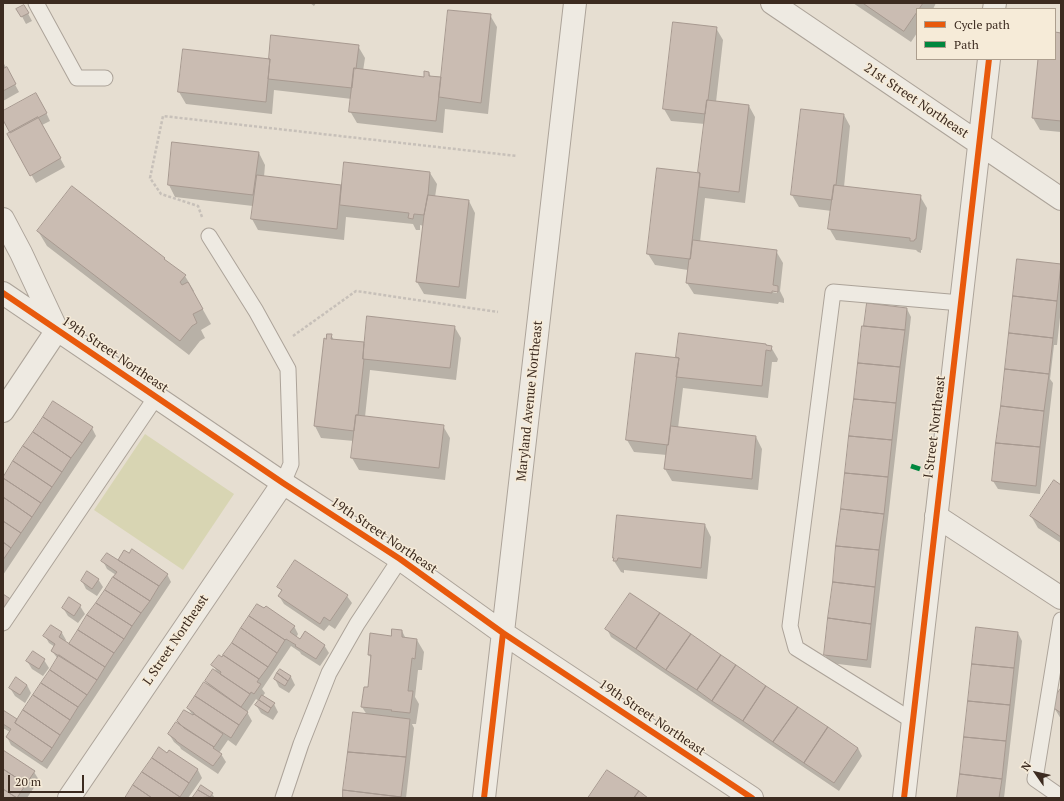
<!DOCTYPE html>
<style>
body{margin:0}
#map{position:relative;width:1064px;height:801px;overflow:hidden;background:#e6ded1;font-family:"PT Serif",serif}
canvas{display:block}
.frame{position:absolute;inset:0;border:4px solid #3c2b20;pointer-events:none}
.legend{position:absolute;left:916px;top:8px;width:140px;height:52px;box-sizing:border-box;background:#f6ebd8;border:1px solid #ac9e8e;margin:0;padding:5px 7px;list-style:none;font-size:12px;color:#3c2b20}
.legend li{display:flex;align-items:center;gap:8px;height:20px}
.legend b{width:20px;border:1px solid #ac9e8e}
.north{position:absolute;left:1016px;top:753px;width:40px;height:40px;-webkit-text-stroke:3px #f6ebd8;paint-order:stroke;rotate:304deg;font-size:11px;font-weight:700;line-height:16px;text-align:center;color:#3c2b20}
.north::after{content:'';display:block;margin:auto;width:14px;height:18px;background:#3c2b20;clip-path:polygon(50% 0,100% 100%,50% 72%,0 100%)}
.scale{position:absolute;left:8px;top:775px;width:76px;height:18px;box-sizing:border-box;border:2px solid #3c2b20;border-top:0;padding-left:5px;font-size:12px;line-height:14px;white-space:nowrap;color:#3c2b20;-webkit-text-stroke:3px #f6ebd8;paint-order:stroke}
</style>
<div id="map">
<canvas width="1064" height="801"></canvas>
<div class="frame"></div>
<ul class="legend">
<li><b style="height:5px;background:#e8590c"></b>Cycle path</li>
<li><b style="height:5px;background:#00873e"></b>Path</li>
</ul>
<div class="north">N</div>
<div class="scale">20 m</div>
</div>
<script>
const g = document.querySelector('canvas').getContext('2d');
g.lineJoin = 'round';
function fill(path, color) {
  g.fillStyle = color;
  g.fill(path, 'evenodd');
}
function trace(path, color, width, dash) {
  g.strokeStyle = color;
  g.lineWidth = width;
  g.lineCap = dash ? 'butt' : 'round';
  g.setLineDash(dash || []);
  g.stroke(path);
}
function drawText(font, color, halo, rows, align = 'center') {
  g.font = font + ' "PT Serif",serif';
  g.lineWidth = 3;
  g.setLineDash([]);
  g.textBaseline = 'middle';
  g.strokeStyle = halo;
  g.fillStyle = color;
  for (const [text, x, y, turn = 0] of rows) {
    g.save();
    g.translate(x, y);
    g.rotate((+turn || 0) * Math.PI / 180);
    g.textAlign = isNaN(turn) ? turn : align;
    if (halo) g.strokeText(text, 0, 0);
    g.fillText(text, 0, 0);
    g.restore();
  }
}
const green = new Path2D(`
 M145 434 234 494 183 570 94 510Z`);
const shadow = new Path2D(`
 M310 3H316L314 6Z
 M853 3H936L933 9H917V33L911 42Z
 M24 6 32 21 26 24 18 9Z
 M490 15 497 27 488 114 445 109 443 133 357 123 350 111 352 99 274 90 272 114 186 104 179 92 269 60 358 46 365 58 363 71 425 78 429 73 431 77 442 78Z
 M716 28 723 40 716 102 749 106 755 117 745 203 705 198 700 242 776 251 783 263 780 291 784 299V303L779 302 778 304 694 294 687 283 688 270 655 265 648 254 699 173 705 124 671 121 664 109ZM777 290V293L767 291Z
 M1055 33 1061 34V132L1040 130 1033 118 1039 59H1055Z
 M3 62 19 92 3 101Z
 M41 102 50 121 42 125 65 167 36 183 9 135 11 133 3 118V112Z
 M844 115 850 126 844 187 920 196 927 208 922 250H921V253L918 252 916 250 836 240 829 228 832 211 799 207 792 195Z
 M173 143 259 153 265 165 264 177 343 186 430 173 437 184 435 197 469 201 475 213 466 299 424 294 417 282 424 226 420 225V230H416L413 224 346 217 344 240 258 230 252 219 253 206 175 197 169 185Z
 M38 231 164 258 166 261 185 276 194 291 193 292 211 324 201 330 205 338 200 341 189 355 47 246Z
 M1061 265V308L1057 345H1054L1050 379 1053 383 1040 494 998 489 993 481Z
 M868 305 907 309 911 317 871 668 830 663 825 655 863 327H865Z
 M454 326 461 338 456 380 370 370 365 417 443 426 450 438 445 480 359 470 352 458 354 441 321 438 315 426 327 340 331 335 334 340 365 344Z
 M680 335 766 344 767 346 771 347 778 359 777 362H772L768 398 683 388 678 428 756 437 762 449 758 490 672 481 665 469 667 455 634 452 627 440 677 358Z
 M92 428 96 436 3 575V478Z
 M1061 486V543L1038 528 1031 516Z
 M705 525 711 537 707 579 624 570V573L621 572 614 561V558Z
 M103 561 119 562 167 574 171 582 47 769 11 745 7 737 10 732 3 728V711L17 720 58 659 52 651 55 647 49 643 45 636 51 626 62 633 66 640 65 643 69 645 116 575 107 569Z
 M98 579 103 587 97 596 86 589 82 581Z
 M279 587 347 596 352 603 335 629 329 625 324 631 284 604 279 596 282 592Z
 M80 606 85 614 78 623 68 616 63 608Z
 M294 626 298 634 296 638 300 640 324 645 329 653 320 666 301 654 300 652 291 646 262 689 265 693 263 696 274 704 278 712 273 720 261 713 256 705 259 701 256 699 247 712 252 721 236 746 228 740 219 753 221 754 226 762 218 774 181 749 180 747 174 742 169 734 180 725 178 721 193 716 188 708 209 686 206 681 217 672 213 665 222 658Z
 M607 629 858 748 862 756 839 791 611 637Z
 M402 631 406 639 417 640 424 652 422 670H418L415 697 419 704 416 724H412L414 728 406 798H344L367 715 362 707 365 688H369L372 660 369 655 392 637Z
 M1018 633 1022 641 1004 798H958Z
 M44 660 49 668 43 676 32 669 27 661Z
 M280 670 291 677 295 685 289 693 279 687 275 679Z
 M27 685 31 693 25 703 15 696 10 688Z
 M1061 690V719L1053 706Z
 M3 751 34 772 39 780 27 798H3Z
 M170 751 198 770 202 778 188 798H126Z
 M212 794 215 798H195V797Z`);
const building = new Path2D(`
 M863 3H923L919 9H917V12L904 31Z
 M24 5 29 13 21 17 16 9Z
 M448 10 491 14 481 103 439 97Z
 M673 22 717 27 708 100H707L705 114 663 109Z
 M1055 32 1061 33V121L1032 118 1038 59H1055Z
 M271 35 359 45 356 69 354 68 352 88 268 79 270 59H269Z
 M183 49 270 59 266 102 178 92Z
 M7 67 16 84 3 91V69Z
 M354 68 424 77V71L429 72V76L441 77 436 121 349 112Z
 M36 93 47 113 10 133 3 120V111Z
 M707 100 749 105 739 192 699 187 700 173 698 172Z
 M801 109 844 114 836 185H834L832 200 791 195Z
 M38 117 61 158 30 176 7 134Z
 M172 142 259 152 253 195 168 185Z
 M344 162 430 172 428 195 424 215 414 214 413 219 408 218 409 213 340 205Z
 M657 168 700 173 690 259 647 254Z
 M257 175 341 185 337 229 251 219Z
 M834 185 921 195 916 239H915L914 241H910V238L828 229Z
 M72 186 165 258 164 259 186 275 180 282 182 285 188 282 203 309 193 314 197 323 192 326 180 341 37 231Z
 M428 195 469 200 459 287 416 282 424 215Z
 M693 240 777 250 773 285 778 286V292L772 291V293L686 283 689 259H690Z
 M1017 259 1061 264 1057 301 1013 296Z
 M1013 296 1057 301 1053 338 1009 333Z
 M867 303 907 308 905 330 864 326Z
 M367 316 455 326 450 368 363 359Z
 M862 326 905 330 900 367 858 363Z
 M679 333 766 344V345L772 346 771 351 766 350 762 386 676 377 679 358 676 357Z
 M1009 333 1053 338 1049 374 1005 369Z
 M327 334H332L331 339 364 342 363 359H364L358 415H356L354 431 314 426 324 338 326 339Z
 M636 353 679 358 668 445 626 440Z
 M858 363 900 367 896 403 854 399Z
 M1005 369 1049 374 1044 411 1001 406Z
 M854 399 896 403 892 440 849 436Z
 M53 401 93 427 82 443 43 417Z
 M1001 406 1044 411 1040 447 996 443Z
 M356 415 444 425 439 468 351 458Z
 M43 417 82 443 71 458 33 432Z
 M671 426 756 436 752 479 664 469 667 445H668Z
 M33 432 71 458 62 472 23 446Z
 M849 436 892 440 888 477 845 473Z
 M996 443 1040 447 1036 486 992 481Z
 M23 446 62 472 52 487 13 461Z
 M13 461 52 487 41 503 3 478Z
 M845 473 888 477 884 514 841 509Z
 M3 478 41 503 32 517 3 497Z
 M1054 480 1061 485V537L1030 516Z
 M3 497 32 517 21 533 3 521Z
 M841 509 884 514 879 550 836 546Z
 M617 515 705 524 701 568 618 558 617 561H613L614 558H613Z
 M3 521 21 533 11 548 3 542Z
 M3 542 11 548 3 560Z
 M836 546 879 550 875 587 833 582Z
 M132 549 168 574 159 586 118 560 124 550 129 553Z
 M107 553 159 586 150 601 113 577 117 572 101 561Z
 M295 560 348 595 330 621 324 617 320 624 278 596 282 590 277 587Z
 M87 571 99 579 92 589 81 581Z
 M113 577 150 601 141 613 105 590Z
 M833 582 875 587 871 624 828 618Z
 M105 590 141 613 132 626 96 603Z
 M630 593 660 613 636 649 605 629Z
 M3 594 12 600 7 609 3 607Z
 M69 597 81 605 74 616 62 608Z
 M96 603 132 626 124 639 87 615Z
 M257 604 264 608 266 606 295 626 290 632 300 639 305 631 325 645 316 659 295 646 296 645 286 639 285 640 249 616Z
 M660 613 691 634 666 670 636 649Z
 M87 615 124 639 114 653 78 630Z
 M249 616 285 640 277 653 241 628Z
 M828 618 871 624 867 660 824 655Z
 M51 625 62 632 59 637 105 667 97 680 51 651 55 644 43 636Z
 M976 627 1018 632 1014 668 972 664Z
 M241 628 277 653 268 667 232 643Z
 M392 629 402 630V637L417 639 415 659 412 658 408 691H413L410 713 391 711 392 710 361 707 364 687H368L371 655H368L370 633 391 636Z
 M78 630 114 653 105 667 69 644Z
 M691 634 721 655 697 690 666 670Z
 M232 643 268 667 259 679 223 655Z
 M33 651 45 659 39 669 26 661Z
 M59 655 97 680 87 695 50 670Z
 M219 655 222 657 223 655 259 679 257 682 261 684 254 694 251 692 250 694 220 674 221 672 211 665Z
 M721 655 736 665 712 701 697 690Z
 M972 664 1014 668 1010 705 968 701Z
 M736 665 766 686 743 721 712 701Z
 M213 669 250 694 241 707 205 681Z
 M280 669 291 676 288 681 277 673Z
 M50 670 87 695 78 707 41 683Z
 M277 673 288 681 285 686 274 679Z
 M16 677 27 685 20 695 9 688Z
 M204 682 248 712 239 725 195 696Z
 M41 683 78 707 70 720 33 695Z
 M766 686 798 707 773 742 743 721Z
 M1061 688V713L1051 706 1052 701Z
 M33 695 70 720 60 735 23 710Z
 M262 695 275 703 271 708 259 700Z
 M195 696 239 725 231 738 194 714V713L187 708Z
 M259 700 271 708 268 713 255 705Z
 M968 701 1010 705 1006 741 964 737Z
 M798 707 828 727 804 763 773 742Z
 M3 710 17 719 15 723 52 748 42 762 6 737 11 729 3 724Z
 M23 710 60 735 52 748 15 723Z
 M184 710 193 715 194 714 223 734 214 747 184 728 177 721Z
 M353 712 410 719 406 757 348 752Z
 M176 722 214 747 213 748 222 754 213 766 176 741V740L168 734Z
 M828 727 858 748 834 783 804 763Z
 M964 737 1006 741 1002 779 960 774Z
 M159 747 167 753 169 750 198 769 189 783 152 758Z
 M3 750 35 771 26 784 3 769Z
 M348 752 406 757 401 797 343 790Z
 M152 758 189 783 180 797 142 772Z
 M3 769 26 784 17 798 3 789Z
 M607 770 639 791 634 798H588Z
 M142 772 180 797 179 798H152L133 785Z
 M960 774 1002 779 999 798H957Z
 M133 785 152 798H125Z
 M201 785 213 793 210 797 198 790Z
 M3 789 17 798H3Z
 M198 790 210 797 195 798 193 797Z
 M343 790 401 797V798H343Z
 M639 791 648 798H634Z`);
const path = new Path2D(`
 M202 217 198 206 161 194 150 178 163 116 517 156
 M293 336 356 291 498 312`);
const service = new Path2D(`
 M36 3 77 78H105
 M209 236 256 311 288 369 291 464 283 483
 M1061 620 1035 779 1061 797
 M3 623 156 397
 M913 721 796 648 790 626 833 292 961 303
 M283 798 301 744 329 673 357 624 400 559`);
const minor = new Path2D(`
 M772 3 1061 199
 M994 9 995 3
 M3 219 21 253 57 330 3 411
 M3 293 283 483 400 559 503 633 752 798
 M936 516 1061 598
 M69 798 283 483
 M484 798 575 3
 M904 798 989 59`);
const quiet = new Path2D(`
 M911 466 920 469`);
const cycleway = new Path2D(`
 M3 293 283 483 400 559 503 633 752 798
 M484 798 503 633
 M904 798 989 59`);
const streetNames = [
 ["21st Street Northeast",916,101,34],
 ["19th Street Northeast",115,355,34],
 ["Maryland Avenue Northeast",530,401,-84],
 ["I Street Northeast",935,427,-83],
 ["19th Street Northeast",384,536,34],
 ["L Street Northeast",176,640,-56],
 ["19th Street Northeast",652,718,34]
];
fill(green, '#d8d5b3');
fill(shadow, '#0003');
fill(building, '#cabcb2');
trace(building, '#a79990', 1);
trace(service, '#aca399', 17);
trace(minor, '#aca399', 24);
trace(path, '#c7c0b9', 2.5, [3, 2]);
trace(service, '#eeeae2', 15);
trace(minor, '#eeeae2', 22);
trace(quiet, '#00873e', 5, [10, 5]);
trace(cycleway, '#e8590c', 6);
drawText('13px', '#3c2b20', '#f6ebd8', streetNames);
</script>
